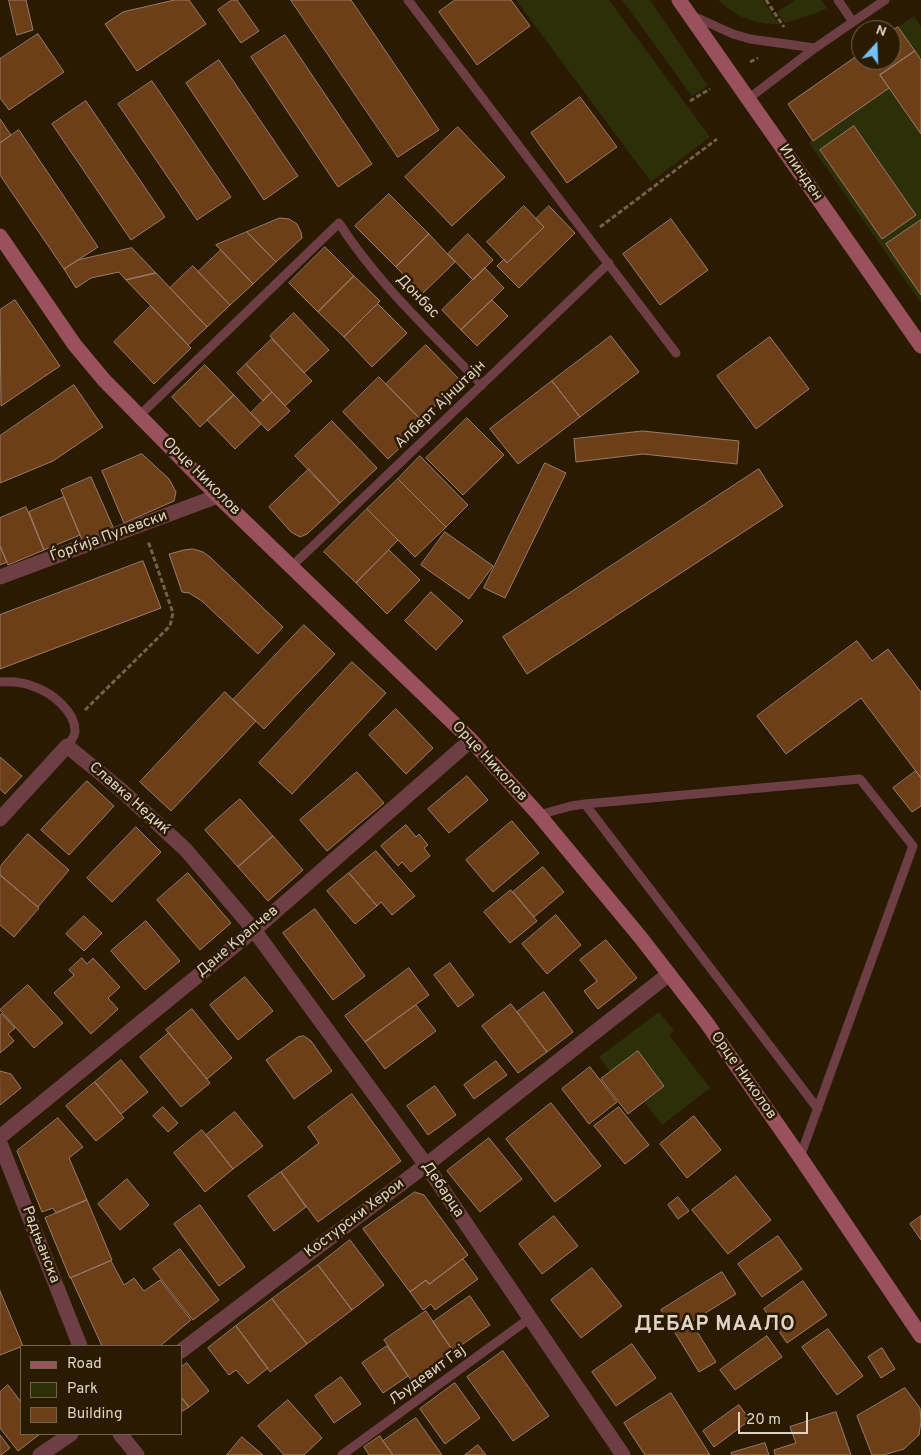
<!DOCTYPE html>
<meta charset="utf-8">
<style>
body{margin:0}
#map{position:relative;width:921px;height:1455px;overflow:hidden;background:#2a1a02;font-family:Overpass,sans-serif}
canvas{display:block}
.legend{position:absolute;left:20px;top:1345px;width:162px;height:90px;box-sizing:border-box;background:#2a1a02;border:1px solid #726450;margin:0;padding:6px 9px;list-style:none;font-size:15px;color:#dfd4c6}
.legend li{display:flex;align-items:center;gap:10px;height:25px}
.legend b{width:25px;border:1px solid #726450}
.north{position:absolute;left:851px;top:20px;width:50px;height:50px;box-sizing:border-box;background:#2a1a02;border:1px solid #726450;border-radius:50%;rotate:20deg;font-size:14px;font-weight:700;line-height:20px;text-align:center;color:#dfd4c6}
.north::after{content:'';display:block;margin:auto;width:18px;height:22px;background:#73c1f6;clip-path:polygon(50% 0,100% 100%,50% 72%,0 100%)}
.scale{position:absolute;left:738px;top:1412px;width:70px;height:22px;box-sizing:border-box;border:2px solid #dfd4c6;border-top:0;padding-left:6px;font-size:15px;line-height:18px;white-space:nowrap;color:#dfd4c6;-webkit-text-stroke:4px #2a1a02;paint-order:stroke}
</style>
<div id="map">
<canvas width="921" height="1455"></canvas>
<ul class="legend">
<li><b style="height:6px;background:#99515c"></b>Road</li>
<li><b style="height:14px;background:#2d2f08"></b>Park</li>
<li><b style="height:14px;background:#6d3f19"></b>Building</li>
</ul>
<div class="north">N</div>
<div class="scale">20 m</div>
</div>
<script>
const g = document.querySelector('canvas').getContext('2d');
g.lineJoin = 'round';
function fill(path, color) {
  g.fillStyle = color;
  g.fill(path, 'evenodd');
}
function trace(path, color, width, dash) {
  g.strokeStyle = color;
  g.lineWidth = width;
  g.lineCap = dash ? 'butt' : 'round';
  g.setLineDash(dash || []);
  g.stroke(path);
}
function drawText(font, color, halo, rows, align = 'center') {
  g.font = font + ' Overpass,sans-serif';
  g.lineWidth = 5;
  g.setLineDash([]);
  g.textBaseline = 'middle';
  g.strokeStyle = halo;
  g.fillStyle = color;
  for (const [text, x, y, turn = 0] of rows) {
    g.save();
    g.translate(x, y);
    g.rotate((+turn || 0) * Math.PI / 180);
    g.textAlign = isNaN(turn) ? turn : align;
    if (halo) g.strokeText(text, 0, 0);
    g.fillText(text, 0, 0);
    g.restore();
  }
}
const green = new Path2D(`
 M516 0H609L710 137 651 182Z
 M622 0H650L708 86 692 96Z
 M718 0H763L779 24C755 25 736 17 718 0Z
 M795 0H821L827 8 817 13 785 23 777 12Z
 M914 16 921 27V60L898 27Z
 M889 88 921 134V220L886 244 921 295V303L809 143ZM854 126 916 215 882 238 820 150Z
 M659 1012 674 1031 669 1035 710 1088 662 1125 644 1102 664 1086 638 1052 610 1072 599 1057Z`);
const building = new Path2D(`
 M9 0H26L33 30 17 35Z
 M175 0H189L206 24 137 71 105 24 123 12Z
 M232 0H237L259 31 241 43 218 10Z
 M291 0H351L439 130 398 157Z
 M455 0H511L530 26 477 65 439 12Z
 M898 27 915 51 880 75 889 88 813 141 788 104 861 53V60H891V32Z
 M38 34 64 72 9 110 0 98V59Z
 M285 35 372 164 338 187 251 57Z
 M915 51 921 60V134L880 75Z
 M219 60 298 176 264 200 186 83Z
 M152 81 231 197 197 220 118 104Z
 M580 97 617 147 567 183 531 133Z
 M86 101 165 217 131 240 52 124Z
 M0 119 11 135 0 143Z
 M854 126 916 215 882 239 820 150Z
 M458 127 505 177 452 226 405 177Z
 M19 130 98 247 64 269 0 175V143Z
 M389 194 429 234 396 267 355 226Z
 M524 206 544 227 507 263 487 242Z
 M549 206 575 233 519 288 497 266 504 259 507 263 544 227 536 219Z
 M280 218 289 219 297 224 301 232 302 238 276 262 247 232Z
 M671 219 708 270 660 305 623 254Z
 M921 220V295L886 244Z
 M247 232 276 262 253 284 216 245Z
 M429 234 455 262 422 294 396 267Z
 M468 234 493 260 473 280 448 254Z
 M325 247 354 276 318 312 289 283Z
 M132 248 156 273 126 280 119 272 91 278 76 288 64 269 78 260Z
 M221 250 253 284 230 305 198 272Z
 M193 266 230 305 207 327 170 288Z
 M485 268 504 288 461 330 442 310Z
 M156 273 207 327 188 345 126 280Z
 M354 276 380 301 344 337 318 312Z
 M15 300 60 366 1 406 0 310Z
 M492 300 508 316 477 346 461 330Z
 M378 304 407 333 372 367 344 337Z
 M151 306 191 348 154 384 114 342Z
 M294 313 329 350 304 373 270 336Z
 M611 336 639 372 580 417 552 381Z
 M770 337 809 389 756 429 717 376Z
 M272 339 312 381 285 406 246 364Z
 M426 345 461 381 421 420 386 384Z
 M246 364 272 392 263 401 237 373Z
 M205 365 234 395 200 427 172 397Z
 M379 377 425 424 388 459 343 412Z
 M552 381 580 417 518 464 490 429Z
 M74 385 103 427 53 461 0 483V436Z
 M272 392 290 411 268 431 251 413Z
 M234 395 261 424 235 449 207 420Z
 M467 418 504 455 463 495 426 458Z
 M332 421 377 468 340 503 295 456Z
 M643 431 739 441 737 464 643 454 576 462 574 439Z
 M142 454 169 479 176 492 174 501 124 523 102 471Z
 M420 456 468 505 446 527 398 479Z
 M545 463 566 473 505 598 484 588Z
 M309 469 340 503 307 534 300 537 291 532 269 507Z
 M759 469 783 506 527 674 503 637Z
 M91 477 113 527 82 540 61 490Z
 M398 479 446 527 415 557 367 509Z
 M64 497 80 535 44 550 29 512Z
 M26 507 44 550 8 565 0 546V518Z
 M367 509 398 540 356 583 324 552Z
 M445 532 493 566 469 599 421 565Z
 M0 546 7 562 0 565Z
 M193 549 203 552 210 557 283 627 258 654 202 601 189 593 182 592 169 554 184 550Z
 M389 550 420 580 387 614 356 583Z
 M143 561 161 608 0 669V615Z
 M431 592 463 621 436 650 405 621Z
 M304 625 335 654 264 729 233 700Z
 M857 641 872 661 888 649 921 692V778L861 698 786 754 757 716Z
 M352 662 386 693 292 794 259 763Z
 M225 692 256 721 171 811 140 782Z
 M396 709 433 748 406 774 369 735Z
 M0 757 22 776 5 794 0 789Z
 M916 771 921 778V806L912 812 893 788Z
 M357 772 384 803 327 851 300 820Z
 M467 776 488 800 449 833 428 809Z
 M87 781 114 806 69 855 41 830Z
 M240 799 273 836 238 867 205 830Z
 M512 821 539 853 493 892 466 860Z
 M406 825 416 837 419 834 428 845 424 848 430 856 411 872 402 862 398 866 381 846Z
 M136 827 161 852 112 902 87 878Z
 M28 834 69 870 38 907 0 875V867Z
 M273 836 303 870 268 901 238 867Z
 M376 851 415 896 392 915 381 902 377 906 349 873Z
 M543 867 564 892 534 917 513 892Z
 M188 873 231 923 200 950 157 900Z
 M349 873 377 906 355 924 327 891Z
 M0 875 39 908 14 937 0 925Z
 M511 890 537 921 510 943 484 912Z
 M315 909 365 976 333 1000 283 933Z
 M556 915 581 945 547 974 522 944Z
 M84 916 102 933 84 951 66 934Z
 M146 921 180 961 145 990 111 951Z
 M606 940 637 978 598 1009 584 991 597 981 580 960Z
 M82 958 87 964 93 958 120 987 108 998 118 1009 91 1034 54 993 74 975 69 970Z
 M450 963 474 995 458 1007 434 975Z
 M409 968 429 995 365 1042 345 1016Z
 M245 977 273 1011 238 1040 210 1005Z
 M28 985 63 1023 34 1048 0 1010Z
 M544 992 573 1032 547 1052 517 1012Z
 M511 1004 547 1052 518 1073 482 1026Z
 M416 1005 436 1031 385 1069 365 1042Z
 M192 1009 232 1058 207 1079 166 1030Z
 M2 1014 15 1028 8 1034 14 1041 0 1053V1015Z
 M169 1033 210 1083 181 1107 140 1057Z
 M304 1036 311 1041 332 1071 294 1099 266 1060 298 1037Z
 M638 1051 664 1086 628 1114 601 1079Z
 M121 1060 148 1092 121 1114 95 1082Z
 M496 1061 507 1075 474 1099 464 1085Z
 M590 1067 617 1102 589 1124 562 1089Z
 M0 1071 11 1074 21 1088 0 1105Z
 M95 1082 124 1118 96 1141 66 1106Z
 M435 1086 456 1115 428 1135 407 1106Z
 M352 1094 401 1161 318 1222 281 1172 319 1143 308 1127Z
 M551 1103 601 1166 555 1202 506 1139Z
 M163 1107 178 1123 168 1132 153 1116Z
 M619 1107 649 1145 625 1164 594 1126Z
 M235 1112 263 1146 233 1169 206 1135Z
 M694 1116 721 1150 687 1178 660 1144Z
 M58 1118 83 1147 69 1158 87 1200 56 1213 53 1208 42 1212 17 1151Z
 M202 1130 233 1169 205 1192 174 1153Z
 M489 1138 522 1179 480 1212 447 1171Z
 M281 1172 306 1207 274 1231 248 1196Z
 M736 1176 771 1220 728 1254 692 1210Z
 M127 1179 149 1205 120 1230 98 1204Z
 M415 1192 424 1195 468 1255 429 1284 426 1280 410 1292 363 1229Z
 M678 1197 689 1211 678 1219 668 1205Z
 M87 1200 112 1260 70 1278 45 1218Z
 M200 1205 245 1267 219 1286 174 1224Z
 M554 1216 578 1246 542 1274 519 1244Z
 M921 1216V1240L910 1224Z
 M778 1236 802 1269 762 1297 738 1264Z
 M350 1240 384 1285 352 1310 318 1265Z
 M180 1249 219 1300 193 1320 153 1269Z
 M463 1259 478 1279 435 1310 431 1304 423 1310 410 1292 426 1280 429 1284Z
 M111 1261 124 1285 134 1278 144 1291 160 1280 191 1320 160 1346H102L71 1278Z
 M318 1265 352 1310 307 1344 272 1299Z
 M592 1268 622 1306 581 1338 551 1300Z
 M722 1272 736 1294 691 1322 716 1362 699 1372 661 1310Z
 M803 1281 827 1315 787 1343 764 1309Z
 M0 1291 23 1346 0 1355Z
 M470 1296 490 1325 453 1351 433 1322Z
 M272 1299 307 1344 270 1372 236 1326Z
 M426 1311 453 1351 411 1380 384 1340Z
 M236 1326 268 1368 248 1384 236 1370 229 1375 208 1348Z
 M828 1329 863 1376 837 1395 802 1347Z
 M767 1336 782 1357 735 1390 720 1370Z
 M632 1344 656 1378 616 1406 592 1372Z
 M387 1346 408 1376 383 1393 362 1363Z
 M882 1348 895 1369 881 1378 868 1357Z
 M503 1351 549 1416 513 1441 467 1377Z
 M187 1363 209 1391 189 1407 181 1397V1367Z
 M341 1377 361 1404 334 1423 315 1396Z
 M455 1383 480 1418 445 1444 420 1409Z
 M8 1385 21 1402V1434H40L18 1451 0 1428V1392Z
 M905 1388 920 1408 921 1421 919 1435 904 1449 883 1455H872L857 1416Z
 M671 1393 710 1455H645L624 1423Z
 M181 1397 189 1407 181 1412Z
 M288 1400 322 1438 304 1455H284L258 1426Z
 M739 1405 750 1420 714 1447 703 1431Z
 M836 1412 851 1455H775L774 1450 796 1443 790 1427Z
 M416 1418 442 1455H393L383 1441Z
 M0 1435 10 1448 1 1455H0Z
 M380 1436 383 1441 393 1455H369L364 1447Z
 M242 1437 263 1455H227Z
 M765 1443 769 1455H732L731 1453Z
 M478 1445 486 1455H465Z`);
const path = new Path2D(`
 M766 0 784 27
 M750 62 758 58
 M690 101 710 89
 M600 227 717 139
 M85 710 170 626 173 613 148 541`);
const lane = new Path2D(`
 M408 0 676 353
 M838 0 853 22
 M693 16 733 34 750 39 815 48
 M748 99 815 48 885 0
 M139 416 339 223C378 284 432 333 482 385
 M292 566 609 263
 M0 682C12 681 24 682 35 687 52 693 76 712 75 732 74 738 70 742 67 746
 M585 804 818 1109
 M539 815 571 806 585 804 860 779 913 846 800 1157
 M342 1455 530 1318`);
const street = new Path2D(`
 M0 577 218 496
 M0 819 67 746 121 790 186 850 254 930 426 1165 623 1455
 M0 1137 254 930 471 740
 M0 1143 80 1346
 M181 1351 435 1158 669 974
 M120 1434 137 1455
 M40 1455 71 1434`);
const secondary = new Path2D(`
 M679 0 921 346
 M0 236 74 344 104 380 218 496 471 740 539 815 641 938 706 1022 800 1157 921 1336`);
const streetNames = [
 ["Илинден",800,173,55],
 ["Донбас",417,297,46],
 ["Алберт Ајнштајн",441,405,-44],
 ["Орце Николов",201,477,45],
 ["Ѓорѓиja Пулевски",109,537,-20],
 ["Орце Николов",489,762,47],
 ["Славка Недиќ",129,799,41],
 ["Дане Крапчев",238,942,-40],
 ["Орце Николов",743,1076,55],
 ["Дебарца",442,1190,56],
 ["Костурски Херои",355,1219,-37],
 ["Радњанска",40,1245,69],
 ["Људевит Гај",428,1376,-36]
];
const districtNames = [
 ["ДЕБАР МААЛО",715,1326]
];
fill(green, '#2d2f08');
fill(building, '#6d3f19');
trace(building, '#997d69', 1);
trace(path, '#70624e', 3, [5, 2.5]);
trace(lane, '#6d3f45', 9);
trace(street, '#6d3f45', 15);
trace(secondary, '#99515c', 15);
drawText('15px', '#dfd4c6', '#2a1a02', streetNames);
g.letterSpacing = '1px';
drawText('bold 20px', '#dfd4c6', '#2a1a02', districtNames);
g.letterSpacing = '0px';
</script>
